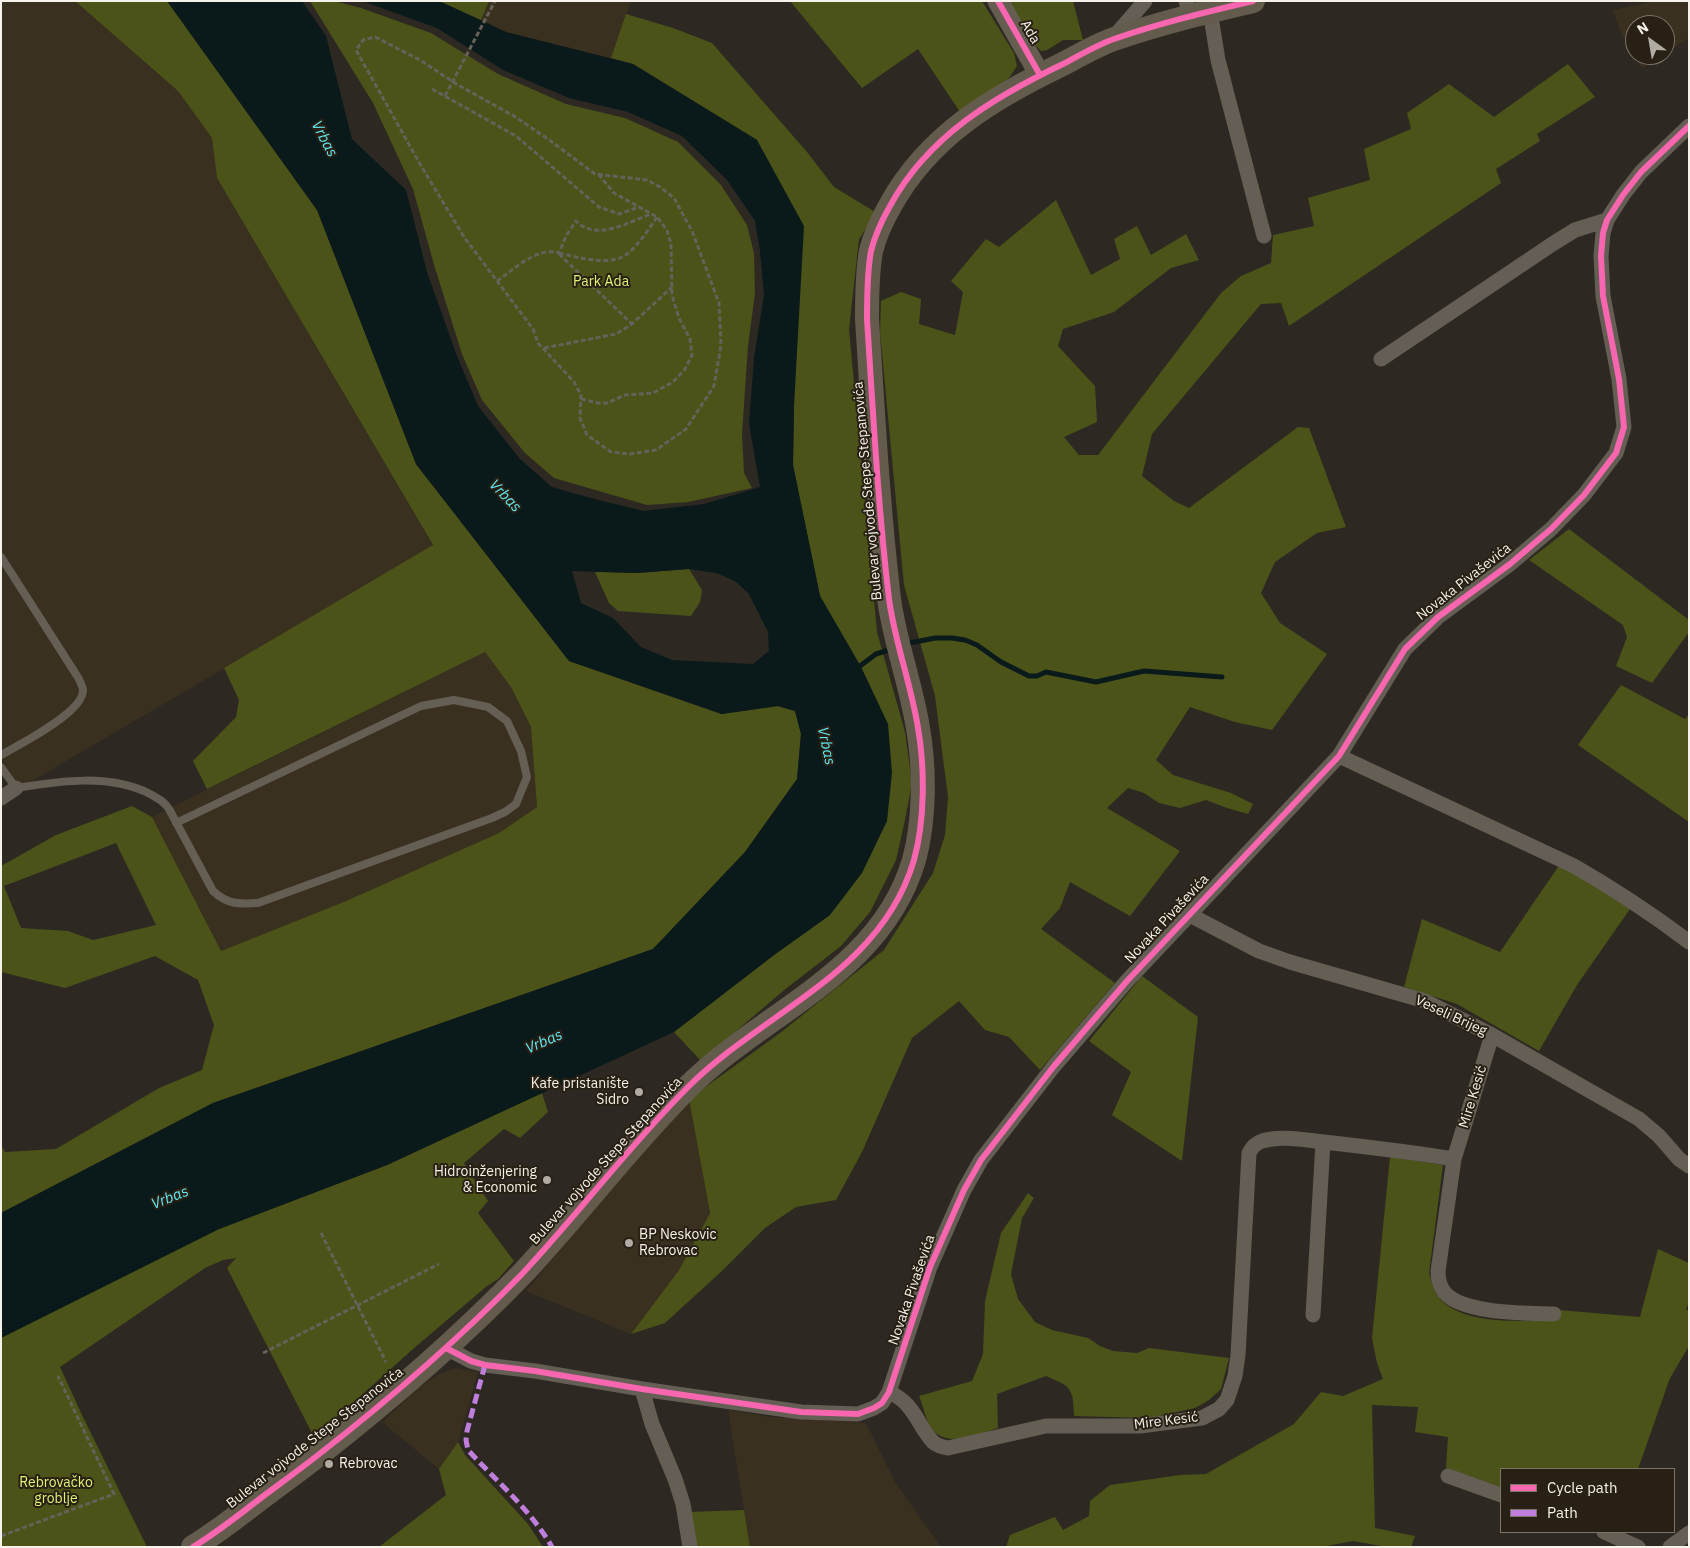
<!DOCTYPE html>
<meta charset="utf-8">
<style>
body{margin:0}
#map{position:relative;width:1690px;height:1548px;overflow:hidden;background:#2d2922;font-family:"IBM Plex Sans",sans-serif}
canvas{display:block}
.frame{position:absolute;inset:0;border:2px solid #f6f1e9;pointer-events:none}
.legend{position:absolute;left:1500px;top:1468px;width:175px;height:65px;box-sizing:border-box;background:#282014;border:1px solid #7a7469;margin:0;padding:6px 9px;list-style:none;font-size:15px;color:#f6f1e9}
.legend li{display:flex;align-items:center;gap:10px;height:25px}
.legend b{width:25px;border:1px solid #7a7469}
.north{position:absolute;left:1625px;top:15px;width:50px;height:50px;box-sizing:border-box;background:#282014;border:1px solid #7a7469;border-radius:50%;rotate:328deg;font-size:14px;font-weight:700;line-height:20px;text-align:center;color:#f6f1e9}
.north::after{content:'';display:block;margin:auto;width:18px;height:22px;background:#b0aba3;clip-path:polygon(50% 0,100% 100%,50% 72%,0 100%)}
</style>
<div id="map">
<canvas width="1690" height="1548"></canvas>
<div class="frame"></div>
<ul class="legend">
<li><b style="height:6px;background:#f766af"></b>Cycle path</li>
<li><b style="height:6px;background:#c07fdc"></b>Path</li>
</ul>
<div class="north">N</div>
</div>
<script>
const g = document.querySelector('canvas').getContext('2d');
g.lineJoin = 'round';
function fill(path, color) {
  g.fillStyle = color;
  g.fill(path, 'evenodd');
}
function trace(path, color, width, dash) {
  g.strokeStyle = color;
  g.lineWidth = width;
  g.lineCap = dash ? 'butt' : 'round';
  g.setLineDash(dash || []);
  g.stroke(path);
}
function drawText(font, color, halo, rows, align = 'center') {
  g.font = font + ' "IBM Plex Sans",sans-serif';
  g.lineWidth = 4;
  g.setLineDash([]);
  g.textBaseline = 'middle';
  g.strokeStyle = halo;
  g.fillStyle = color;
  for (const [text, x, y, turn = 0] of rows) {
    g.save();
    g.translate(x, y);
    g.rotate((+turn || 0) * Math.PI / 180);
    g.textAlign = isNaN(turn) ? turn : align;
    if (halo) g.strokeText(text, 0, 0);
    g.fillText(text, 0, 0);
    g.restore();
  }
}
const built = new Path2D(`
 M1 1H75L178 91 212 138 217 178 433 546 20 788 1 758Z
 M489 1H631L611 58 506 32 481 20Z
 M1654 1H1689V38L1665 53V25H1635V55H1661L1642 68 1620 31 1613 10Z
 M485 652 511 687 531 727 537 807 499 833 346 901 221 951 152 817Z
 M689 1099 710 1213 679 1270 631 1334 526 1291 621 1177Z
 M455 1368 478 1372 458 1442 439 1469 382 1422 421 1386 440 1374Z
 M728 1410 770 1417 866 1423 895 1482 941 1547H750Z`);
const green = new Path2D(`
 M75 1H167L317 210 416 464 569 661 721 714 778 706 795 711 801 734 797 779 745 852 653 949 213 1103 1 1213V1145L5 1152 56 1149 159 1088 202 1070 214 1025 198 980 155 956 65 988 1 972V866L56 835 132 806 152 817 221 951 346 901 499 833 537 807 531 727 511 687 485 652 207 789 193 761 236 717 239 700 224 668 433 545 217 178 212 138 178 91ZM116 843 156 925 93 940 68 931 21 928 4 886Z
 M310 1H334L361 8 431 33 498 74 566 104 625 118 678 142 721 185 747 225 754 253 755 293 748 346 742 434 744 473 752 488 688 502 647 505 554 478 525 453 482 400 462 354 435 268 413 189 373 103Z
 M439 1H489L481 20Z
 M790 1H982L1014 53 1017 66 1009 78 960 112 918 49 862 88Z
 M1009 1H1073L1083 40H1063L1047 50 1041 51 1035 45Z
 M626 14 673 28 712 43 807 152 834 187 877 213 859 239 849 329 877 632 905 732 912 783 905 820 896 860 870 912 841 946 783 991 701 1061 674 1032 774 955 830 915 888 725 861 667 820 596 793 465 794 406 757 140 633 64 611 58Z
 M1568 64 1595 97 1537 134 1540 141 1496 169 1501 183 1289 326 1281 303 1261 304 1152 434 1142 476 1174 501 1189 508 1298 427 1309 428 1346 527 1317 533 1275 562 1261 593 1280 623 1327 654 1272 730 1235 722 1190 707 1156 760 1173 775 1231 793 1253 804 1248 814 1227 808 1206 800 1180 808 1159 803 1144 793 1128 788 1107 808 1180 851 1130 916 1070 882 1060 908 1041 929 1115 983 1040 1070 1009 1037 985 1030 959 1001 912 1038 862 1152 836 1200 796 1207 765 1228 723 1270 665 1323 631 1334 679 1270 710 1213 689 1099 780 1033 884 950 933 873 945 835 948 797 935 696 904 585 880 332 881 301 901 292 921 299 919 324 955 335 963 292 951 281 986 239 999 247 1056 200 1091 275 1120 259 1114 239 1137 226 1151 255 1186 234 1199 260 1171 268 1114 312 1063 329 1058 346 1095 386 1097 422 1064 437 1079 455H1098L1221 293 1241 276 1271 263 1273 235 1314 226 1308 198 1370 180 1364 149 1411 129 1407 113 1449 84 1494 117Z
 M1569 529 1689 620V632L1652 683 1616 666 1627 637 1623 625 1529 560Z
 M689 569 702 590 700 602 691 616 618 611 609 603 595 572 637 573Z
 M1621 685 1685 719 1689 714V822L1578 745Z
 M1560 864 1630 909 1577 985 1539 1051 1457 1004 1404 987 1422 919 1500 952Z
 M1142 976 1198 1017 1182 1161 1112 1115 1131 1072 1089 1041Z
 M542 1093 548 1112 520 1138 504 1129 464 1163 488 1201 478 1213 514 1261 498 1279 487 1286 413 1349 345 1410 313 1435 227 1268 236 1258 223 1260 205 1268 60 1367 83 1417 147 1547H1V1338L219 1229 387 1165Z
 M1390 1157 1443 1165 1429 1273C1432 1283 1434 1294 1442 1301 1468 1326 1523 1320 1557 1321L1559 1310 1640 1317 1658 1249 1689 1263V1302L1686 1309 1689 1312V1346L1670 1378 1638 1469H1501V1487L1446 1468 1448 1437 1415 1432 1418 1407 1372 1405 1375 1528 1415 1536 1411 1547H1387L1353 1541 1321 1547H1006L1010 1535 1055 1517 1063 1530 1089 1516 1090 1501 1110 1485 1180 1475 1206 1474 1294 1424 1321 1392 1343 1396 1383 1379 1377 1363 1372 1338Z
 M1028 1193 1034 1198 1022 1218 1011 1274 1018 1299 1035 1322 1052 1330 1088 1338 1100 1346 1113 1351 1137 1353 1149 1348 1229 1358 1221 1389 1209 1400 1195 1408 1149 1418 1074 1416C1073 1388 1072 1387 1046 1376L997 1394 998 1428C978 1434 944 1450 930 1426 925 1417 923 1405 919 1396L972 1381 983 1354 985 1301 1001 1233Z
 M458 1442 465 1455 528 1524 543 1547H379L446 1495 439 1469Z
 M744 1510 750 1547H695L689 1512Z`);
const water = new Path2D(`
 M167 1H302L326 36 352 139 406 190 427 272 457 356 478 406 520 459 552 487 598 500 644 511 704 504 760 487 749 424 754 358 764 295 760 251 755 221 727 180 682 136 628 112 569 98 503 70 437 28 362 1H439L506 32 633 64 757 140 804 226 794 406 793 465 820 596 861 667 888 724 892 773 887 821 862 873 830 915 774 955 674 1032 387 1165 219 1229 1 1338V1213L213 1103 653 949 745 852 797 779 801 734 795 711 778 706 722 714 569 661 416 464 317 210ZM689 569 716 573 735 581 749 594 768 632 769 651 753 664 672 660 641 647 613 618 581 603 572 571 637 573Z`);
const stream = new Path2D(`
 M905 644 935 638H952L965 640 977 645 1001 662 1029 676H1037L1046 672 1096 682 1144 671 1222 677
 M856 669 876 654 892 649`);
const path = new Path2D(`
 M375 37 420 60 458 85 514 116 548 139 595 174 647 180 660 187 674 198 692 231 719 303 721 345 714 386 686 429 656 450 630 454 611 452 587 435 580 418 581 395 574 382 538 343 533 329 464 237 420 164 356 50 363 40Z
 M432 89 516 136 599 207 619 214 639 207
 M559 253C576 257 608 266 624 256 636 249 649 229 657 217
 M559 254 632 324
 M497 281C513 270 538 246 559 253L566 236 576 221C597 242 628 222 651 214
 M544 348 616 334 632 324 672 287
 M581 399 598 403H607L625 395 653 393 673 382 685 369 692 355 690 339 679 318 672 295 671 244 667 230 657 217 614 193 599 175
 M321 1233 386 1362
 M263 1353 439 1264
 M1 1536 114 1494 58 1376`);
const lane = new Path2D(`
 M1 557 79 679C80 682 83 687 83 690 84 712 19 745 1 755
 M1 767 16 788C59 781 111 773 152 795 159 799 165 802 169 809L213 891C228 905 239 904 258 903L492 818 505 812 516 804 527 777 521 751 507 721 488 707 454 700 421 706 176 823`);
const street = new Path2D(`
 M1186 1 1191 16
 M1210 11 1218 60 1264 236
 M1113 38 1145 1
 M1381 359 1554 243 1575 230 1607 220
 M1339 756 1574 866C1614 889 1652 914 1689 942
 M1 798 16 788
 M1188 914 1259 951 1290 962 1425 1001 1492 1035 1639 1119 1659 1136 1679 1159 1689 1166
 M1454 1159 1438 1271C1438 1279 1439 1286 1445 1293 1464 1314 1527 1313 1554 1314
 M1313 1315 1323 1142
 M446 1348 471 1361 485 1365 535 1371 642 1389 801 1412 858 1414 874 1408 882 1403 889 1392 930 1267 964 1190 981 1160 1054 1066 1127 981 1339 756 1405 649 1438 617 1510 564 1551 529 1584 495 1616 453 1624 427 1619 379 1603 296 1601 256 1603 233 1607 220 1623 195 1641 172 1689 126
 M642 1389 652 1424 675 1479 683 1504 690 1547
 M889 1392C914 1403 917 1424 933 1442 937 1446 943 1447 948 1448L1046 1426H1140L1202 1418 1219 1409 1227 1400 1235 1376 1238 1355 1249 1153C1252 1147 1256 1143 1262 1141 1282 1135 1304 1140 1324 1142 1368 1147 1411 1152 1454 1159L1492 1035
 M1448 1476 1501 1495
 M1604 1532 1638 1547
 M1670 1547 1689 1533`);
const secondary = new Path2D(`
 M998 1 1040 75`);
const primary = new Path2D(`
 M193 1547C211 1536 227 1524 244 1511 268 1492 294 1474 318 1455 390 1399 459 1339 522 1274 579 1213 629 1146 688 1087 764 1011 881 973 914 860 925 820 925 768 918 728 911 684 895 643 889 599 878 506 873 412 867 319 867 297 867 273 871 251 875 235 882 220 890 206 928 136 994 97 1063 64 1080 55 1097 45 1114 39 1160 23 1206 12 1253 1`);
const pathBridge = new Path2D(`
 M445 96 495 1`);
const quiet = new Path2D(`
 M485 1365 467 1431 466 1440 468 1450C497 1482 530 1509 552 1547`);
const cycleway = new Path2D(`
 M998 1 1040 75
 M446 1348 471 1361 485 1365 535 1371 642 1389 801 1412 858 1414 874 1408 882 1403 889 1392 930 1267 964 1190 981 1160 1054 1066 1127 981 1339 756 1405 649 1438 617 1510 564 1551 529 1584 495 1616 453 1624 427 1619 379 1603 296 1601 256 1603 233 1607 220 1623 195 1641 172 1689 126
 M193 1547C211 1536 227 1524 244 1511 268 1492 294 1474 318 1455 390 1399 459 1339 522 1274 579 1213 629 1146 688 1087 764 1011 881 973 914 860 925 820 925 768 918 728 911 684 895 643 889 599 878 506 873 412 867 319 867 297 867 273 871 251 875 235 882 220 890 206 928 136 994 97 1063 64 1080 55 1097 45 1114 39 1160 23 1206 12 1253 1`);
const markers = [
 [639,1092,5,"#b0aba3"],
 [547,1180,5,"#b0aba3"],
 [629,1243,5,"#b0aba3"],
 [329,1464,5,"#b0aba3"]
];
const streetNames = [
 ["Ada",1030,32,60],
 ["Bulevar vojvode Stepe Stepanovića",868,491,-95],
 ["Novaka Pivaševića",1464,582,-38],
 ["Novaka Pivaševića",1167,919,-47],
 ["Veseli Brijeg",1451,1016,25],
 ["Mire Kesić",1473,1097,-73],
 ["Bulevar vojvode Stepe Stepanovića",606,1161,-48],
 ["Novaka Pivaševića",912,1290,-71],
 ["Mire Kesić",1166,1421,-7],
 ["Bulevar vojvode Stepe Stepanovića",315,1438,-38]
];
const parkNames = [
 ["Park Ada",601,282],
 ["Rebrovačko",56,1483],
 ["groblje",56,1499]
];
const poiNames = [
 ["Kafe pristanište",629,1084],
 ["Sidro",629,1100],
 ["Hidroinženjering",537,1172],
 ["& Economic",537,1188],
 ["BP Neskovic",639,1235,"left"],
 ["Rebrovac",639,1251,"left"],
 ["Rebrovac",339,1464,"left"]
];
const waterNames = [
 ["Vrbas",324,139,62],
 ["Vrbas",505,496,46],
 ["Vrbas",826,746,78],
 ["Vrbas",544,1042,-24],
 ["Vrbas",170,1198,-22]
];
fill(built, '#3a301f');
fill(green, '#4b5318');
fill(water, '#0a1a1a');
trace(stream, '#0a1a1a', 5);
trace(path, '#666159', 3, [5, 2.5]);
trace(lane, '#645e54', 8);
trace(street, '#645e54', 15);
trace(secondary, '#655d50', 21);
trace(primary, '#635b4c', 24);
trace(pathBridge, '#666159', 3, [5, 2.5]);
trace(quiet, '#c07fdc', 5, [10, 5]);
trace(cycleway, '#f766af', 6);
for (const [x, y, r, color] of markers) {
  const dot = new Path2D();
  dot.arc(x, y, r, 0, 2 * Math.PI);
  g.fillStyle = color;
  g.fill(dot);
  trace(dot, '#282014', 2);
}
drawText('14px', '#f6f1e9', '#282014', streetNames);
drawText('14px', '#ddf175', '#282014', parkNames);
drawText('14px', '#f6f1e9', '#282014', poiNames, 'right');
drawText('italic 15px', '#5de9f5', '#282014', waterNames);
</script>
